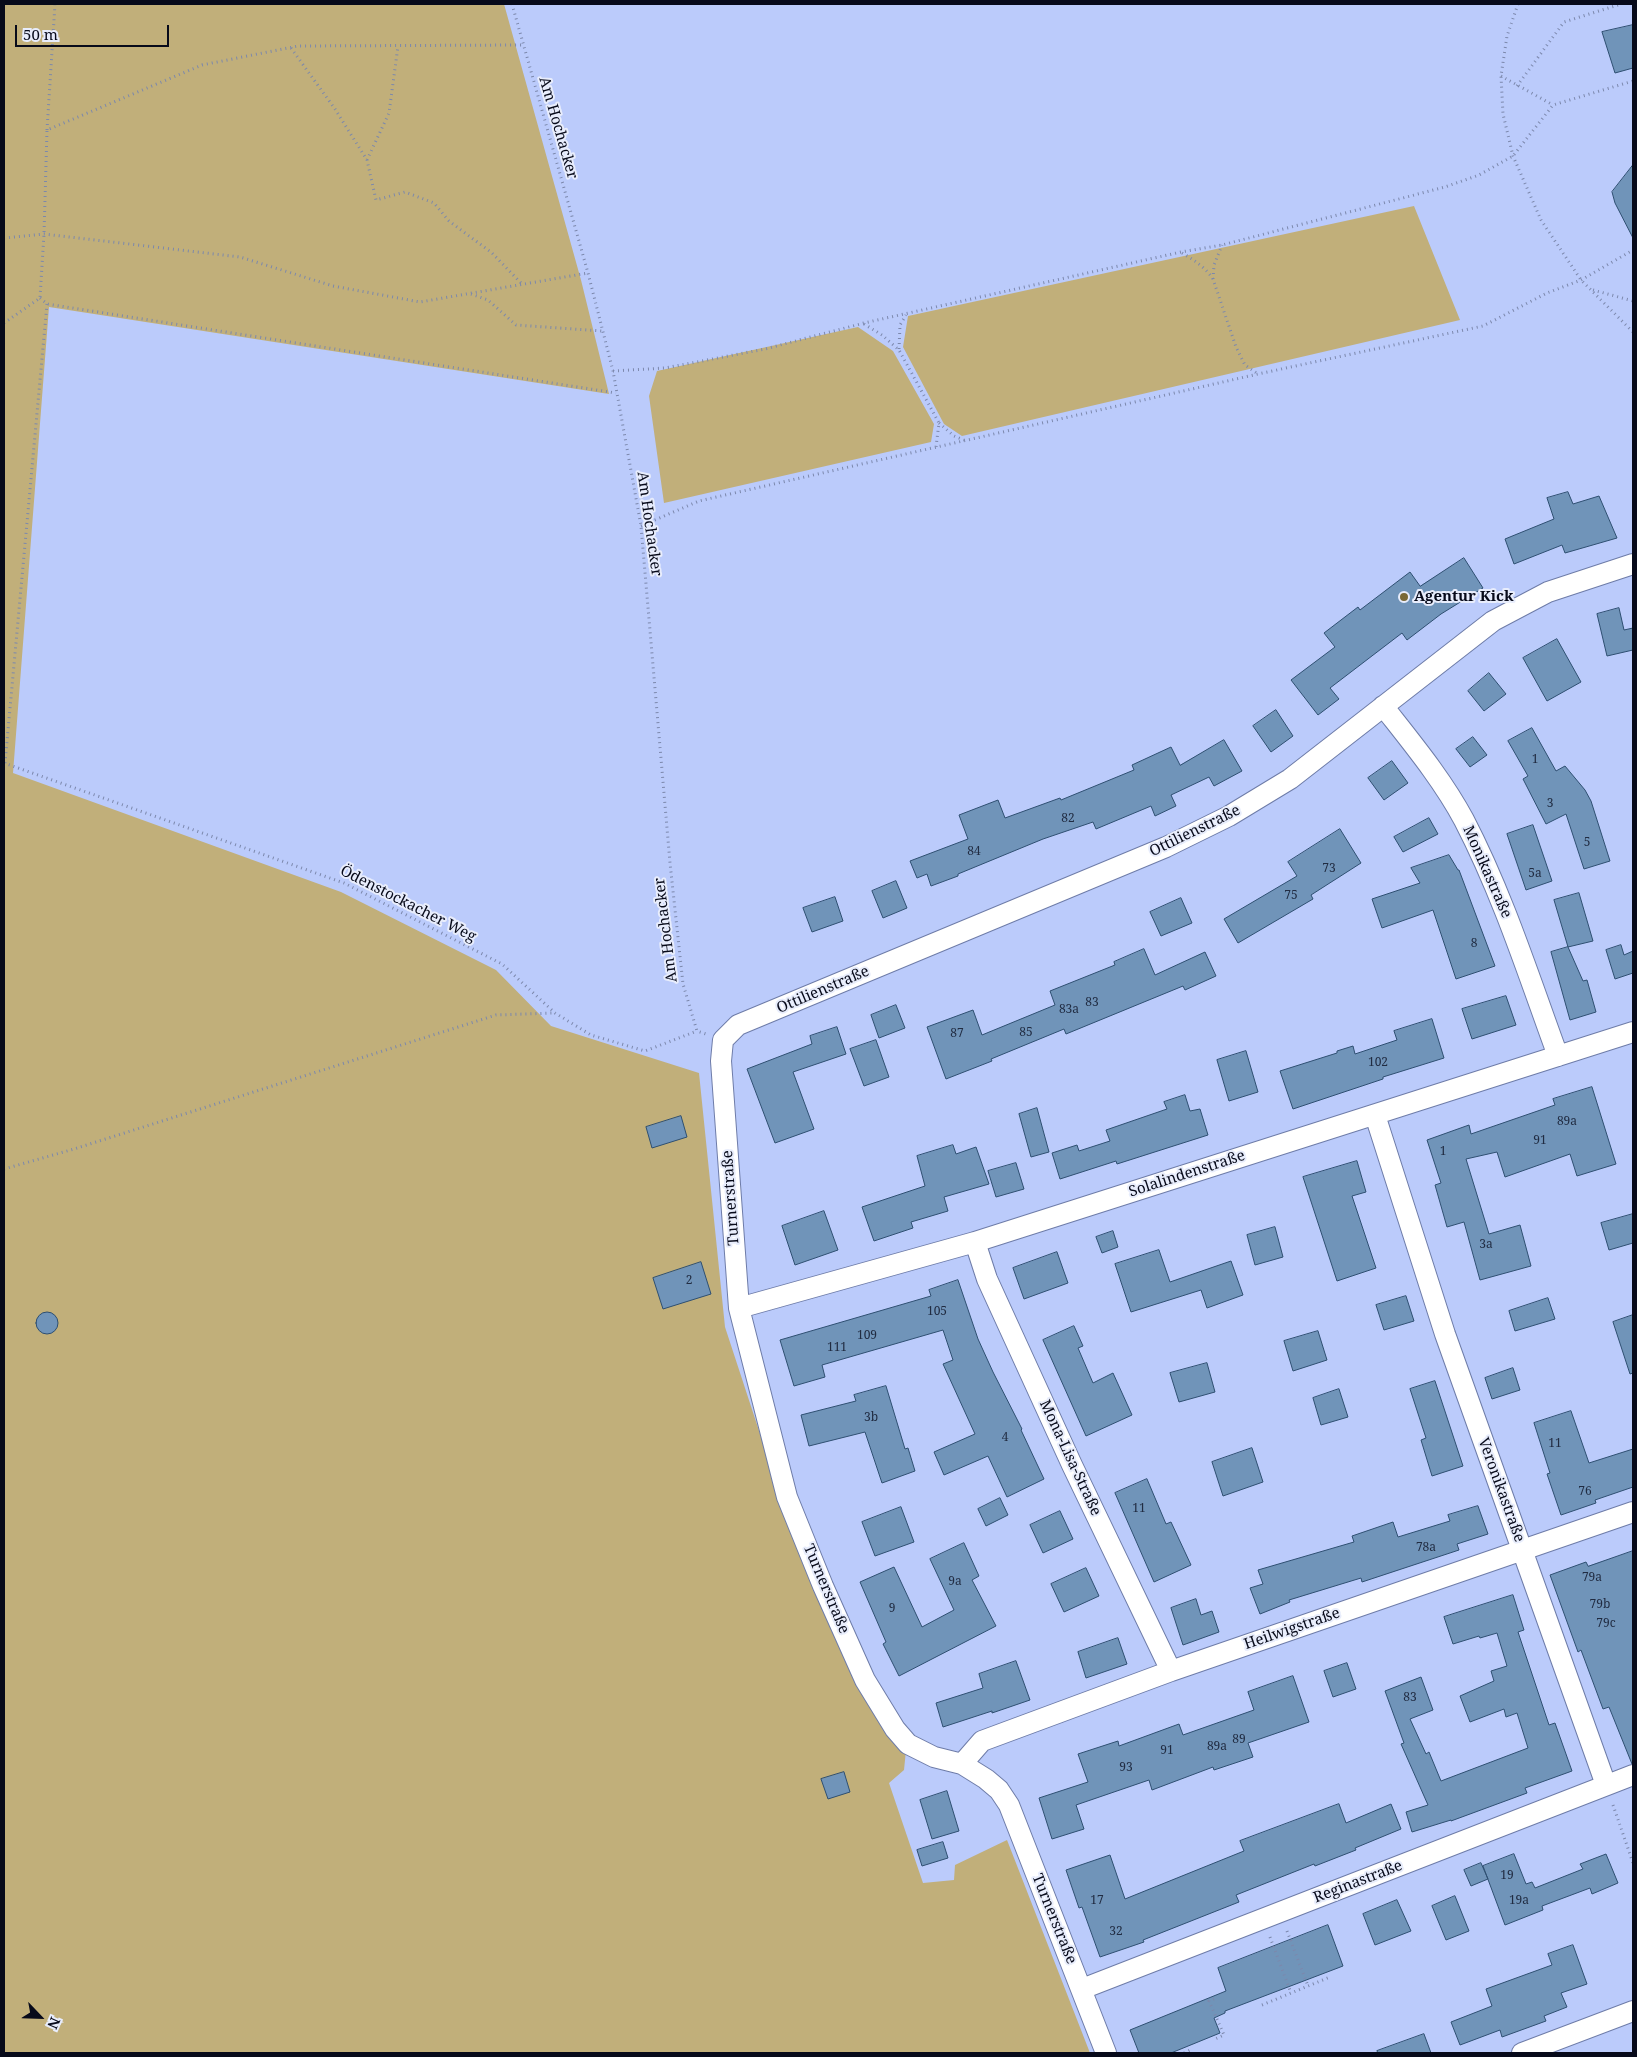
<!DOCTYPE html>
<meta charset="utf-8">
<style>
body{margin:0}
#map{position:relative;width:1637px;height:2057px;overflow:hidden;background:#bbcbfb;font-family:"Noto Serif",serif}
canvas{display:block}
.frame{position:absolute;inset:0;border:5px solid #070a1a;pointer-events:none}
.north{position:absolute;left:15px;top:1992px;width:50px;height:50px;-webkit-text-stroke:4px #e8edfc;paint-order:stroke;rotate:114deg;font-size:14px;font-weight:700;line-height:20px;text-align:center;color:#070a1a}
.north::after{content:'';display:block;margin:auto;width:18px;height:22px;background:#070a1a;clip-path:polygon(50% 0,100% 100%,50% 72%,0 100%)}
.scale{position:absolute;left:15px;top:25px;width:154px;height:22px;box-sizing:border-box;border:2px solid #070a1a;border-top:0;padding-left:6px;font-size:15px;line-height:18px;white-space:nowrap;color:#070a1a;-webkit-text-stroke:4px #e8edfc;paint-order:stroke}
</style>
<div id="map">
<canvas width="1637" height="2057"></canvas>
<div class="frame"></div>
<div class="north">N</div>
<div class="scale">50 m</div>
</div>
<script>
const g = document.querySelector('canvas').getContext('2d');
g.lineJoin = 'round';
function fill(path, color) {
  g.fillStyle = color;
  g.fill(path, 'evenodd');
}
function trace(path, color, width, dash) {
  g.strokeStyle = color;
  g.lineWidth = width;
  g.lineCap = dash ? 'butt' : 'round';
  g.setLineDash(dash || []);
  g.stroke(path);
}
function drawText(font, color, halo, rows, align = 'center') {
  g.font = font + ' "Noto Serif",serif';
  g.lineWidth = 4;
  g.setLineDash([]);
  g.textBaseline = 'middle';
  g.strokeStyle = halo;
  g.fillStyle = color;
  for (const [text, x, y, turn = 0] of rows) {
    g.save();
    g.translate(x, y);
    g.rotate((+turn || 0) * Math.PI / 180);
    g.textAlign = isNaN(turn) ? turn : align;
    if (halo) g.strokeText(text, 0, 0);
    g.fillText(text, 0, 0);
    g.restore();
  }
}
const green = new Path2D(`
 M4 4H504L581 280 609 394 49 307 13 773 341 892 496 970 551 1026 699 1073 725 1327 802 1562 856 1683 906 1750 904 1770 889 1783 923 1883 954 1880 955 1865 1007 1840 1090 2053H4Z
 M1414 206 1460 320 962 436 944 424 903 347 908 316Z
 M858 327 893 351 934 424 931 442 664 503 649 396 657 371Z`);
const building = new Path2D(`
 M1633 25V68L1615 73 1602 32Z
 M1633 165V238L1615 203 1612 192Z
 M1568 492 1573 504 1599 496 1617 538 1565 553 1562 545 1514 564 1505 539 1554 519 1547 498Z
 M1464 558 1483 588 1441 614 1407 640 1402 633 1330 688 1339 699 1318 715 1291 680 1335 647 1324 633 1358 607 1360 610 1410 572 1420 586Z
 M1619 608 1624 630 1633 628V650L1607 656 1597 614Z
 M1557 639 1581 682 1547 701 1523 658Z
 M1489 673 1506 694 1484 711 1468 691Z
 M1276 710 1293 736 1271 752 1253 726Z
 M1532 728 1556 771 1565 766 1585 790 1591 801 1610 861 1584 869 1566 814 1546 824 1523 779 1528 776 1508 741Z
 M1473 737 1487 755 1470 767 1456 749Z
 M1224 740 1242 771 1214 786 1209 777 1171 795 1176 806 1155 816 1151 806 1096 829 1093 822 1043 839 958 874V876L931 886 927 874 917 878 910 861 968 839 959 815 998 800 1005 818 1060 798 1061 800 1134 770 1132 765 1171 747 1180 765Z
 M1392 761 1408 783 1384 800 1368 778Z
 M1429 818 1438 834 1403 852 1394 837Z
 M1533 825 1552 881 1526 890 1507 834Z
 M1340 829 1361 863 1311 895 1313 899 1238 943 1224 919 1297 876 1288 862Z
 M1449 855 1458 870H1459L1495 966 1456 979 1433 910 1382 928 1372 899 1420 883 1411 868Z
 M896 881 907 908 883 918 872 891Z
 M1579 893 1593 941 1568 947 1554 900Z
 M835 897 843 921 812 932 803 908Z
 M1181 898 1192 923 1161 936 1150 912Z
 M1621 945 1624 955 1633 951V973L1615 979 1606 950Z
 M1568 947 1583 981 1587 980 1596 1012 1570 1020 1551 952Z
 M1144 949 1155 975 1205 952 1216 976 1185 990 1183 986 1066 1034 1064 1029 991 1059 992 1061 946 1079 927 1027 973 1010 982 1035 1055 1005 1050 991 1115 965 1114 962Z
 M1506 996 1516 1025 1472 1039 1462 1009Z
 M896 1005 905 1028 879 1038 871 1015Z
 M1432 1019 1444 1058 1383 1077V1079L1293 1109 1280 1071 1337 1053V1051L1353 1046 1355 1054 1397 1040 1394 1031Z
 M837 1027 846 1054 793 1072 814 1129 775 1143 747 1069 812 1044 810 1036Z
 M876 1040 889 1077 864 1086 850 1049Z
 M1246 1051 1258 1092 1229 1101 1217 1060Z
 M1592 1087 1616 1164 1577 1176 1570 1154 1505 1177 1497 1152 1466 1159 1489 1234 1520 1225 1531 1266 1480 1280 1464 1222 1447 1227 1435 1185 1441 1183 1427 1140 1469 1125 1471 1134 1555 1105 1553 1099Z
 M1185 1095 1190 1111 1200 1109 1208 1135 1117 1164 1116 1161 1060 1179 1052 1153 1077 1145 1079 1151 1110 1141 1106 1130 1167 1109 1164 1102Z
 M1037 1108 1049 1152 1031 1157 1019 1114Z
 M681 1116 687 1137 652 1148 646 1127Z
 M953 1145 956 1154 976 1147 989 1184 944 1197 948 1211 911 1222 913 1228 874 1241 862 1207 925 1186 917 1156Z
 M1357 1161 1366 1192 1352 1196 1376 1268 1337 1281 1303 1177Z
 M1016 1163 1024 1189 996 1197 988 1171Z
 M824 1211 838 1250 795 1265 782 1226Z
 M1633 1214V1243L1609 1250 1601 1223Z
 M1275 1227 1283 1257 1255 1265 1247 1235Z
 M1113 1231 1118 1247 1102 1253 1096 1237Z
 M1159 1250 1170 1282 1231 1261 1243 1295 1207 1308 1201 1290 1131 1312 1115 1264Z
 M1057 1252 1068 1283 1024 1299 1013 1268Z
 M701 1262 711 1294 663 1309 653 1278Z
 M958 1280 978 1339 993 1372 1022 1429 1021 1430 1044 1479 1007 1497 988 1456 944 1475 934 1452 975 1434 943 1364 953 1360 943 1330 822 1365 825 1377 794 1386 780 1340 931 1296 929 1290Z
 M1406 1296 1414 1321 1384 1330 1376 1305Z
 M1548 1298 1555 1319 1515 1331 1509 1311Z
 M36 1323a11 11 0 1 1 22 0a11 11 0 1 1-22 0Z
 M1633 1315V1373L1630 1374 1613 1322Z
 M1074 1326 1083 1346 1078 1348 1093 1383 1113 1373 1132 1415 1086 1436 1043 1340Z
 M1318 1331 1327 1360 1293 1371 1284 1341Z
 M1207 1363 1215 1392 1179 1402 1170 1373Z
 M1513 1368 1520 1390 1492 1399 1485 1378Z
 M1435 1381 1463 1466 1432 1476 1421 1440 1426 1438 1410 1389Z
 M886 1386 905 1449 908 1448 915 1471 882 1483 865 1432 809 1446 801 1415 856 1401 854 1395Z
 M1339 1389 1348 1417 1321 1425 1313 1398Z
 M1571 1411 1589 1463 1633 1449V1487L1595 1500 1596 1503 1561 1515 1547 1474 1550 1473 1534 1423Z
 M1252 1448 1263 1482 1223 1496 1212 1462Z
 M1147 1479 1166 1524 1171 1522 1191 1565 1154 1582 1115 1493Z
 M1000 1498 1008 1515 986 1526 978 1509Z
 M1478 1506 1488 1534 1457 1544 1459 1550 1362 1582 1361 1578 1289 1600 1290 1602 1260 1614 1250 1588 1263 1584 1258 1570 1354 1542 1352 1536 1393 1522 1398 1537 1450 1521 1448 1515Z
 M901 1507 914 1542 875 1556 862 1522Z
 M1060 1511 1073 1539 1043 1553 1030 1525Z
 M964 1543 979 1576 972 1580 996 1626 899 1676 883 1644 886 1642 860 1582 894 1567 922 1627 954 1610 930 1559Z
 M1633 1551V1763L1632 1764 1609 1707 1603 1709 1581 1650 1578 1652 1550 1575 1586 1562 1588 1566Z
 M1086 1568 1099 1596 1064 1612 1051 1584Z
 M1513 1595 1524 1630 1518 1632 1549 1725 1555 1723 1572 1771 1525 1788 1527 1793 1451 1821V1820L1412 1832 1406 1812 1428 1805 1401 1744 1404 1743 1385 1691 1421 1677 1433 1710 1410 1719 1426 1754 1429 1752 1441 1781 1528 1748 1517 1713 1506 1717 1504 1709 1470 1722 1460 1696 1494 1681 1491 1671 1507 1666 1497 1633 1480 1638 1479 1636 1453 1644 1444 1617Z
 M1196 1599 1201 1615 1212 1611 1219 1632 1183 1645 1171 1608Z
 M1118 1638 1127 1664 1086 1678 1078 1652Z
 M1016 1661 1030 1700 992 1713V1711L943 1727 936 1703 983 1688 979 1674Z
 M1347 1663 1356 1689 1333 1697 1324 1671Z
 M1293 1676 1309 1722 1248 1743 1253 1757 1214 1770 1213 1767 1152 1790 1149 1780 1076 1805 1084 1829 1052 1839 1039 1798 1088 1782 1078 1754 1118 1741 1119 1746 1179 1724 1183 1735 1254 1710 1248 1692Z
 M844 1772 850 1792 828 1799 821 1779Z
 M947 1791 959 1831 932 1839 920 1800Z
 M1339 1804 1346 1823 1391 1804 1401 1829 1355 1848 1356 1850 1315 1866 1314 1864 1236 1895 1239 1902 1143 1940 1144 1942 1100 1957 1082 1907 1079 1908 1066 1870 1110 1855 1125 1899 1244 1851 1240 1841Z
 M943 1842 948 1858 922 1866 917 1850Z
 M1514 1854 1526 1884 1532 1882 1535 1888 1583 1869 1580 1864 1606 1854 1618 1883 1592 1894 1590 1888 1542 1906 1543 1910 1505 1925 1483 1866Z
 M1481 1863 1488 1879 1471 1886 1464 1870Z
 M1455 1896 1469 1931 1446 1940 1432 1906Z
 M1397 1900 1411 1931 1375 1945 1363 1914Z
 M1328 1925 1343 1966 1225 2011V2013L1214 2018 1220 2033 1171 2053H1139L1130 2030 1226 1991 1218 1968Z
 M1573 1945 1587 1984 1561 1993 1567 2007 1544 2016 1546 2021 1502 2037 1500 2030 1460 2045 1451 2022 1492 2006 1486 1989 1552 1965 1548 1954Z
 M1424 2034 1431 2053H1378L1377 2051Z`);
const path = new Path2D(`
 M512 4 588 273 613 371 641 526 670 863 683 984 697 1031 706 1034
 M1518 4 1507 36 1501 76 1503 114 1513 156 1541 220 1581 280 1633 332
 M291 48 335 109 367 160 376 200 405 192 434 203 449 221 492 253 522 284
 M1501 76 1553 105
 M1517 86 1564 22 1621 4
 M47 130 55 4
 M367 160 389 113 398 46
 M4 238 44 234 240 257 333 286 420 302 588 273
 M1182 253C1194 260 1205 267 1213 279L1236 347 1245 365 1258 374
 M1213 279 1214 265 1222 245
 M1593 290 1633 301
 M471 294 488 300 516 325 602 331
 M40 298 47 304 616 393
 M4 323 40 298 44 234 47 130 202 65 298 46 522 45
 M864 324 882 335 899 350 939 423 936 447
 M899 349 900 325 906 315
 M613 371 665 368 765 349 864 323 1181 252 1222 245 1445 187 1479 175 1513 156 1553 105 1633 81
 M939 423 954 436 964 440
 M641 526 699 501 1258 374 1483 326 1547 293 1581 280 1633 250
 M4 763 344 883 502 964 555 1013 591 1035 645 1051 697 1031
 M5 763 47 304
 M4 1169 74 1149 496 1015 554 1013
 M1613 1805 1633 1863
 M1287 1931 1308 1986
 M1270 1937 1291 1993
 M1214 1999 1209 2001 1224 2035 1215 2039
 M1262 2005 1330 1977
 M1184 2053 1190 2050`);
const street = new Path2D(`
 M1383 706C1412 743 1442 779 1464 820 1503 895 1529 977 1558 1056
 M1375 1115 1445 1334 1606 1785
 M975 1242 987 1279 1072 1465 1171 1671
 M739 1308 975 1242 1633 1032
 M962 1764 982 1741 1171 1671 1633 1512
 M1082 1989 1633 1775
 M1106 2053 1009 1805 999 1790 986 1779 962 1764 934 1757 908 1744 895 1729 865 1680 823 1586 787 1497 739 1308 721 1061 723 1040 738 1025 1166 847 1229 816 1290 779 1493 621 1548 592 1633 564
 M1522 2053 1633 2011`);
const markers = [
 [1404,597,5,"#796836"]
];
const numberNames = [
 ["1",1535,760],
 ["3",1550,804],
 ["82",1068,819],
 ["5",1587,843],
 ["84",974,852],
 ["73",1329,869],
 ["5a",1535,874],
 ["75",1291,896],
 ["8",1474,944],
 ["83",1092,1003],
 ["83a",1069,1010],
 ["85",1026,1033],
 ["87",957,1034],
 ["102",1378,1063],
 ["89a",1567,1122],
 ["91",1540,1141],
 ["1",1443,1152],
 ["3a",1486,1245],
 ["2",689,1281],
 ["105",937,1312],
 ["109",867,1336],
 ["111",837,1348],
 ["3b",871,1418],
 ["4",1005,1438],
 ["11",1555,1444],
 ["76",1585,1492],
 ["11",1139,1509],
 ["78a",1426,1548],
 ["79a",1592,1578],
 ["9a",955,1582],
 ["79b",1600,1605],
 ["9",892,1609],
 ["79c",1606,1624],
 ["83",1410,1698],
 ["89",1239,1740],
 ["89a",1217,1747],
 ["91",1167,1751],
 ["93",1126,1768],
 ["19",1507,1876],
 ["17",1097,1901],
 ["19a",1519,1901],
 ["32",1116,1932]
];
const streetNames = [
 ["Am Hochacker",558,128,74],
 ["Am Hochacker",649,524,82],
 ["Ottilienstraße",1195,831,-26],
 ["Monikastraße",1487,872,66],
 ["Ödenstockacher Weg",408,904,27],
 ["Am Hochacker",666,930,-97],
 ["Ottilienstraße",823,990,-23],
 ["Solalindenstraße",1187,1174,-18],
 ["Turnerstraße",731,1198,-94],
 ["Mona-Lisa-Straße",1070,1458,65],
 ["Veronikastraße",1501,1490,70],
 ["Turnerstraße",826,1589,67],
 ["Heilwigstraße",1292,1629,-19],
 ["Reginastraße",1358,1882,-21],
 ["Turnerstraße",1054,1919,68]
];
const poiNames = [
 ["Agentur Kick",1414,597]
];
fill(green, '#c1af7a');
fill(building, '#7094b9');
trace(building, '#2e4f71', 1);
trace(street, '#6e7ca8', 22);
trace(path, '#7c88ac', 3, [1, 4]);
trace(street, '#fff', 20);
for (const [x, y, r, color] of markers) {
  const dot = new Path2D();
  dot.arc(x, y, r, 0, 2 * Math.PI);
  g.fillStyle = color;
  g.fill(dot);
  trace(dot, '#e8edfc', 2);
}
drawText('12px', '#212c42', null, numberNames);
drawText('15px', '#070a1a', '#e8edfc', streetNames);
drawText('bold 15px', '#070a1a', '#e8edfc', poiNames, 'left');
</script>
